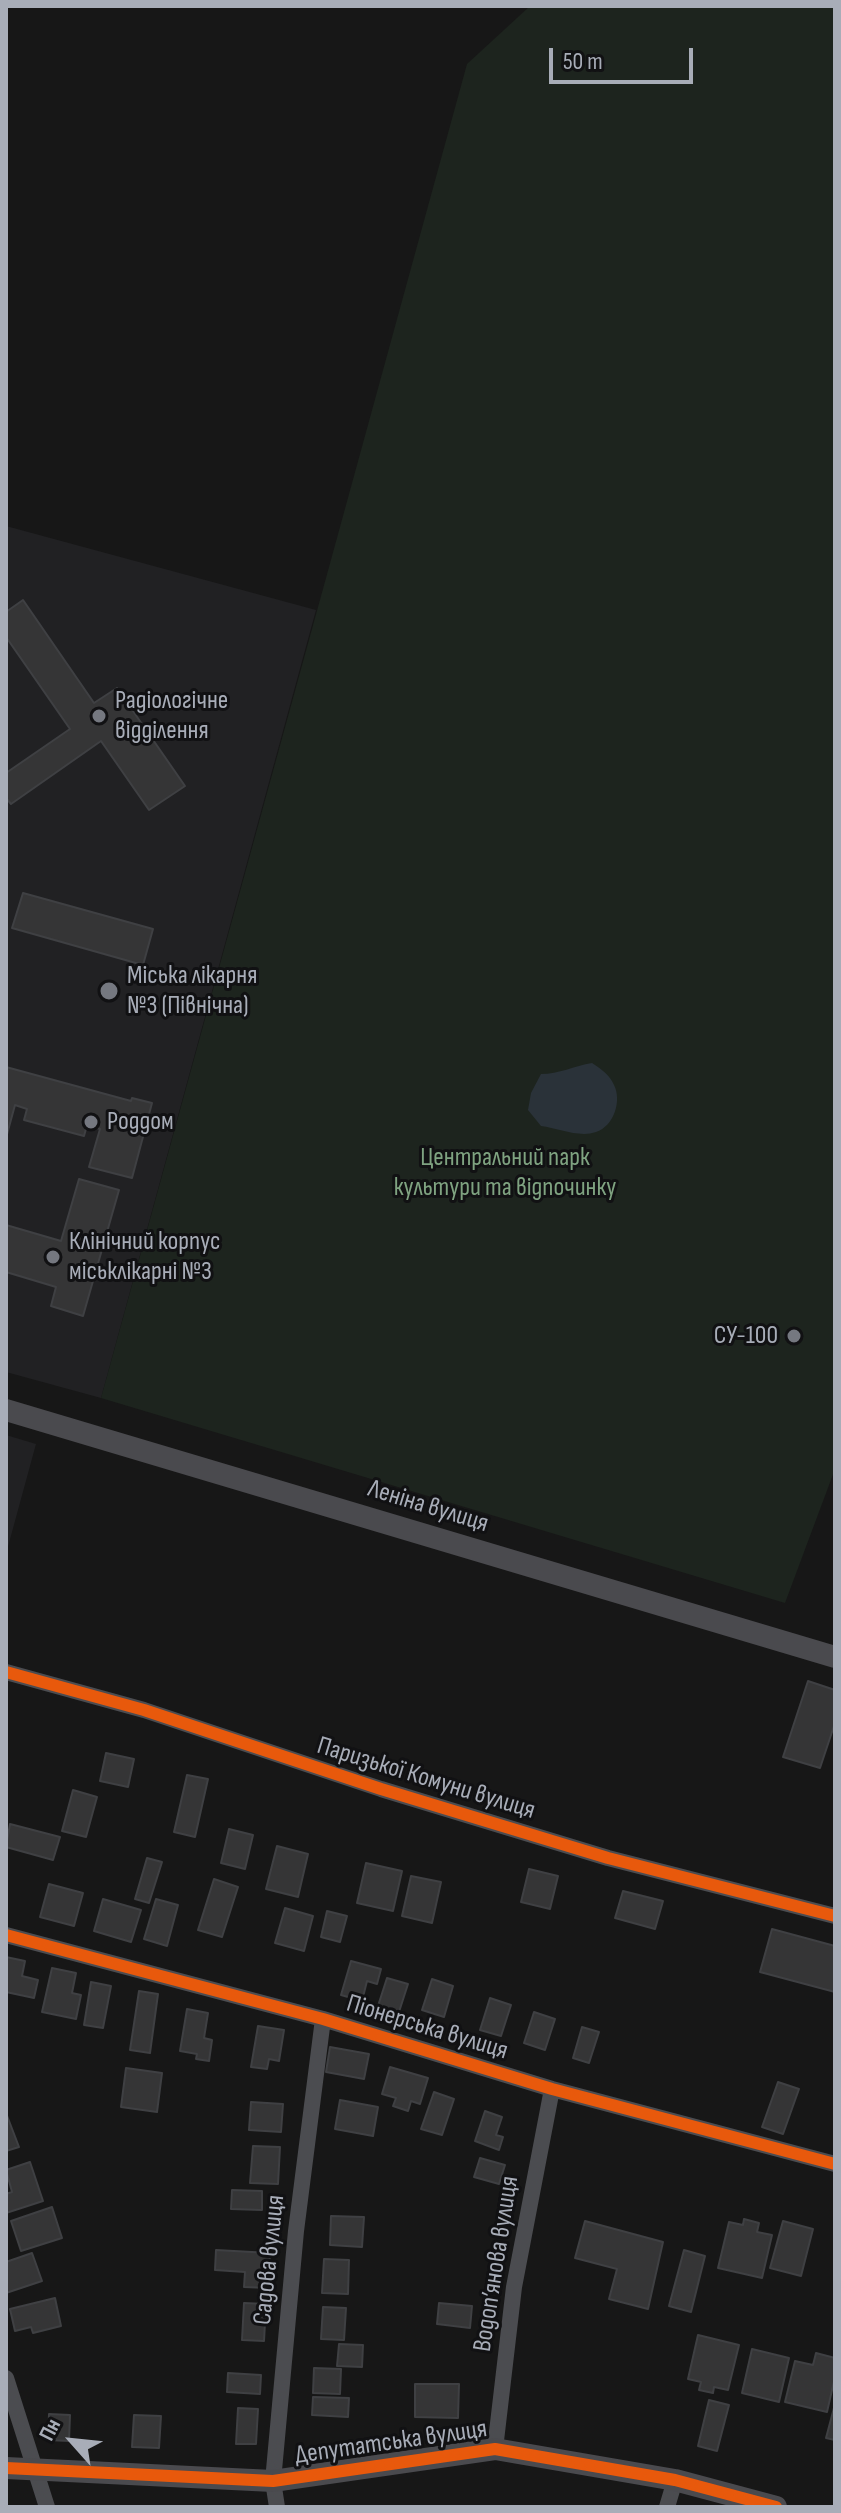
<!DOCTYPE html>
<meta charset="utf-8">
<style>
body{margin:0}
#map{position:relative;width:841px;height:2513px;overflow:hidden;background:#171717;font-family:"Sofia Sans Condensed",sans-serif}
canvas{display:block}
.frame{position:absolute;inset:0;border:8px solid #a8adb8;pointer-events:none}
.north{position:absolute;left:32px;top:2401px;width:80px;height:80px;-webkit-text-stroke:6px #111113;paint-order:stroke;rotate:297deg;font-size:22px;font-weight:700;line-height:32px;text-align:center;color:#a8adb8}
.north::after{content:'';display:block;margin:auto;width:28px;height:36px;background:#a8adb8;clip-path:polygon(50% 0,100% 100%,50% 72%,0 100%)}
.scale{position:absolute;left:549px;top:48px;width:144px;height:36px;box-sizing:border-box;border:4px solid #a8adb8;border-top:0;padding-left:10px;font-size:24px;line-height:28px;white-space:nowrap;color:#a8adb8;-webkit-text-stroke:6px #111113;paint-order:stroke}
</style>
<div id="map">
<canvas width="841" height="2513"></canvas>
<div class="frame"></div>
<div class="north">Пн</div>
<div class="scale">50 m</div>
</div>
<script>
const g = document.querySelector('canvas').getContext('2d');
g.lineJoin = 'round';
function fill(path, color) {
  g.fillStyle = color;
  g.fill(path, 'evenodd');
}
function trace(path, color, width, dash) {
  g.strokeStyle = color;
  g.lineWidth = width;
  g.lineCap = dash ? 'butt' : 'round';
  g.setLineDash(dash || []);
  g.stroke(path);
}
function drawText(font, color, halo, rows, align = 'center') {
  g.font = font + ' "Sofia Sans Condensed",sans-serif';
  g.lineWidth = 6;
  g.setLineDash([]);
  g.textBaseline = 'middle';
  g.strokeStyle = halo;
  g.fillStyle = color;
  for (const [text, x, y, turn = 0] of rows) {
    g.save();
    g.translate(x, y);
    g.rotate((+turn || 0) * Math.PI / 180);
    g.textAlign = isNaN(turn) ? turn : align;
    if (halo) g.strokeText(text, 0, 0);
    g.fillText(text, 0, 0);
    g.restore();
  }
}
const built = new Path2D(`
 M6 526 316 610 101 1398 6 1372Z
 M6 1435 36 1444 6 1554Z`);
const green = new Path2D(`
 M530 6H835V1469L785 1603 101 1398 467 64Z`);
const water = new Path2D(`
 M592 1063C601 1069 610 1075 614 1085 622 1101 614 1126 596 1132 579 1138 558 1128 541 1126L528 1110 531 1093 541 1074C559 1074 574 1066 592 1063Z`);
const building = new Path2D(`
 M23 600 94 703 117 688 185 786 149 810 101 741 11 804 6 798V773L70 729 6 637V612Z
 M23 893 153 929 143 965 12 928Z
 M6 1067 131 1101 132 1098 152 1103 132 1178 89 1167 100 1129 87 1125 84 1136 24 1120 27 1109 15 1105 6 1138Z
 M79 1179 119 1190 83 1316 51 1306 56 1287 6 1272V1225L61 1241Z
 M808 1681 835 1690V1723L820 1768 783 1757Z
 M106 1753 134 1759 128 1787 100 1781Z
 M187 1775 208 1779 195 1837 174 1832Z
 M73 1790 97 1797 86 1837 62 1831Z
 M10 1824 60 1837 53 1860 6 1847Z
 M229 1829 253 1835 245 1869 221 1863Z
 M277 1846 308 1854 298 1897 266 1889Z
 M147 1858 162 1862 149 1903 135 1899Z
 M366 1863 402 1871 393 1911 357 1903Z
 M529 1869 558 1876 550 1909 521 1902Z
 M411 1876 441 1882 432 1923 402 1916Z
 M214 1879 238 1887 222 1937 198 1930Z
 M49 1884 83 1893 74 1926 40 1917Z
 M623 1891 663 1901 655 1929 615 1918Z
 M103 1899 141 1910 131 1942 94 1931Z
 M156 1899 178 1905 167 1946 144 1939Z
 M285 1908 313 1916 304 1951 275 1943Z
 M327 1911 347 1916 340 1942 321 1937Z
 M772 1929 835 1946V1992L760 1972Z
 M6 1957 25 1961 22 1976 38 1980 34 1998 6 1992Z
 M351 1961 381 1969 377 1984 367 1981 362 2001 341 1995Z
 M52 1968 76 1973 72 1993 81 1995 76 2019 42 2012Z
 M387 1978 408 1984 398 2015 377 2009Z
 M432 1979 453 1986 444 2017 422 2010Z
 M91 1982 111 1986 103 2028 84 2025Z
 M139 1991 158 1994 150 2053 130 2050Z
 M490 1998 511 2005 501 2036 480 2030Z
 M187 2009 208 2013 204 2038 212 2040 209 2061 196 2059 197 2054 180 2051Z
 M534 2012 555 2019 545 2050 524 2043Z
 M258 2026 284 2030 279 2061 269 2059 267 2069 251 2067Z
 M582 2027 599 2032 589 2063 573 2058Z
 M330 2047 369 2054 364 2079 326 2072Z
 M390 2067 428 2078 420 2104 411 2101 408 2111 393 2106 396 2098 382 2094Z
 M126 2068 162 2073 157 2112 121 2107Z
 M778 2082 799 2089 783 2134 762 2127Z
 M434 2092 454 2099 442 2135 421 2129Z
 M340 2100 378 2107 373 2136 335 2129Z
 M251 2102 283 2104 281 2132 249 2130Z
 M485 2111 502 2117 496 2135 503 2137 499 2150 475 2141Z
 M6 2113 19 2147 6 2151Z
 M253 2146 280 2147 278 2184 250 2183Z
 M480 2158 505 2165 499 2184 474 2177Z
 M30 2162 43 2201 6 2213V2194L12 2192 6 2170Z
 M232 2190 262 2191V2210L231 2209Z
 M52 2207 62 2238 21 2251 11 2221Z
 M331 2216 364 2217 362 2247 330 2245Z
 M744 2219 759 2223 757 2232 772 2235 762 2278 718 2268 729 2222 743 2225Z
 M585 2221 663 2242 648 2309 609 2299 617 2269 575 2258Z
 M783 2221 813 2229 801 2276 770 2268Z
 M216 2250 270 2253 269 2288 244 2287 245 2272 215 2270Z
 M684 2250 705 2256 691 2312 669 2306Z
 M32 2253 42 2281 6 2293V2262Z
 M324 2259 349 2260 348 2294 322 2293Z
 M55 2298 61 2326 33 2333 31 2327 15 2331 10 2309Z
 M244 2303 266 2304 264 2341 242 2340Z
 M439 2303 472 2306 470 2328 437 2324Z
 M323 2307 346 2308 344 2340 321 2339Z
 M698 2335 739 2345 728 2390 714 2387 713 2393 699 2390 701 2382 688 2379Z
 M339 2344 363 2345 362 2367 337 2366Z
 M752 2349 789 2358 779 2402 742 2393Z
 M816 2353 835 2358V2377L827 2412 785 2402 795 2361 813 2365Z
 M314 2368 341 2369 340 2394 313 2393Z
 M228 2373 261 2375 260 2394 227 2392Z
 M415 2384H459L458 2418 415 2417Z
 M313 2397 349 2398 348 2417 312 2415Z
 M709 2400 729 2405 717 2451 698 2446Z
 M835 2404V2440L826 2438Z
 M238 2408 258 2409 256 2444H236Z
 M49 2414 70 2415 69 2441 48 2440Z
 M134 2415 161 2416 159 2448 132 2447Z`);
const street = new Path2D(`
 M6 1672 144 1710 381 1789 608 1858 835 1916
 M6 1935 323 2019 552 2089 835 2164
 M6 2378 47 2507
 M495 2449 514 2287 552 2089
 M277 2507 273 2481 296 2231 323 2019
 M667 2507 675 2480`);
const secondary = new Path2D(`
 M6 1410 835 1657
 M6 2468 273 2481 495 2449 675 2480 776 2507`);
const cycleway = new Path2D(`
 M6 1672 144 1710 381 1789 608 1858 835 1916
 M6 1935 323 2019 552 2089 835 2164
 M6 2468 273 2481 495 2449 675 2480 776 2507`);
const markers = [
 [99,716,8,"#757880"],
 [109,991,10,"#757880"],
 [91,1122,8,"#757880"],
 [53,1257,8,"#757880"],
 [794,1336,8,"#757880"]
];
const poiNames = [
 ["Радіологічне",115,701],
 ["відділення",115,731],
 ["Міська лікарня",127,976],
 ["№3 (Північна)",127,1006],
 ["Роддом",107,1122],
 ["Клінічний корпус",69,1242],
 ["міськлікарні №3",69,1272],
 ["СУ-100",778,1336,"right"]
];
const parkNames = [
 ["Центральний парк",505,1158],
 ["культури та відпочинку",505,1188]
];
const streetNames = [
 ["Леніна вулиця",428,1507,17],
 ["Паризької Комуни вулиця",426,1779,17],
 ["Піонерська вулиця",427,2028,17],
 ["Садова вулиця",270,2260,-84],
 ["Водоп’янова вулиця",497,2264,-81],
 ["Депутатська вулиця",391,2443,-8]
];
fill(built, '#212123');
fill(green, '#1d241e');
fill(water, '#2a3239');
fill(building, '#353536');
trace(building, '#3f4043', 2);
trace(street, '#4b4c50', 16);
trace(secondary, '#4a4a4e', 22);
trace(cycleway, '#e8590c', 12);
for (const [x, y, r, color] of markers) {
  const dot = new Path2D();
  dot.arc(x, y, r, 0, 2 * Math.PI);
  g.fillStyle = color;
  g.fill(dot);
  trace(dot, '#111113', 3);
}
drawText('26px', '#a8adb8', '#111113', poiNames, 'left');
drawText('26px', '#7fa381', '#111113', parkNames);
drawText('26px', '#a8adb8', '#111113', streetNames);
</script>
